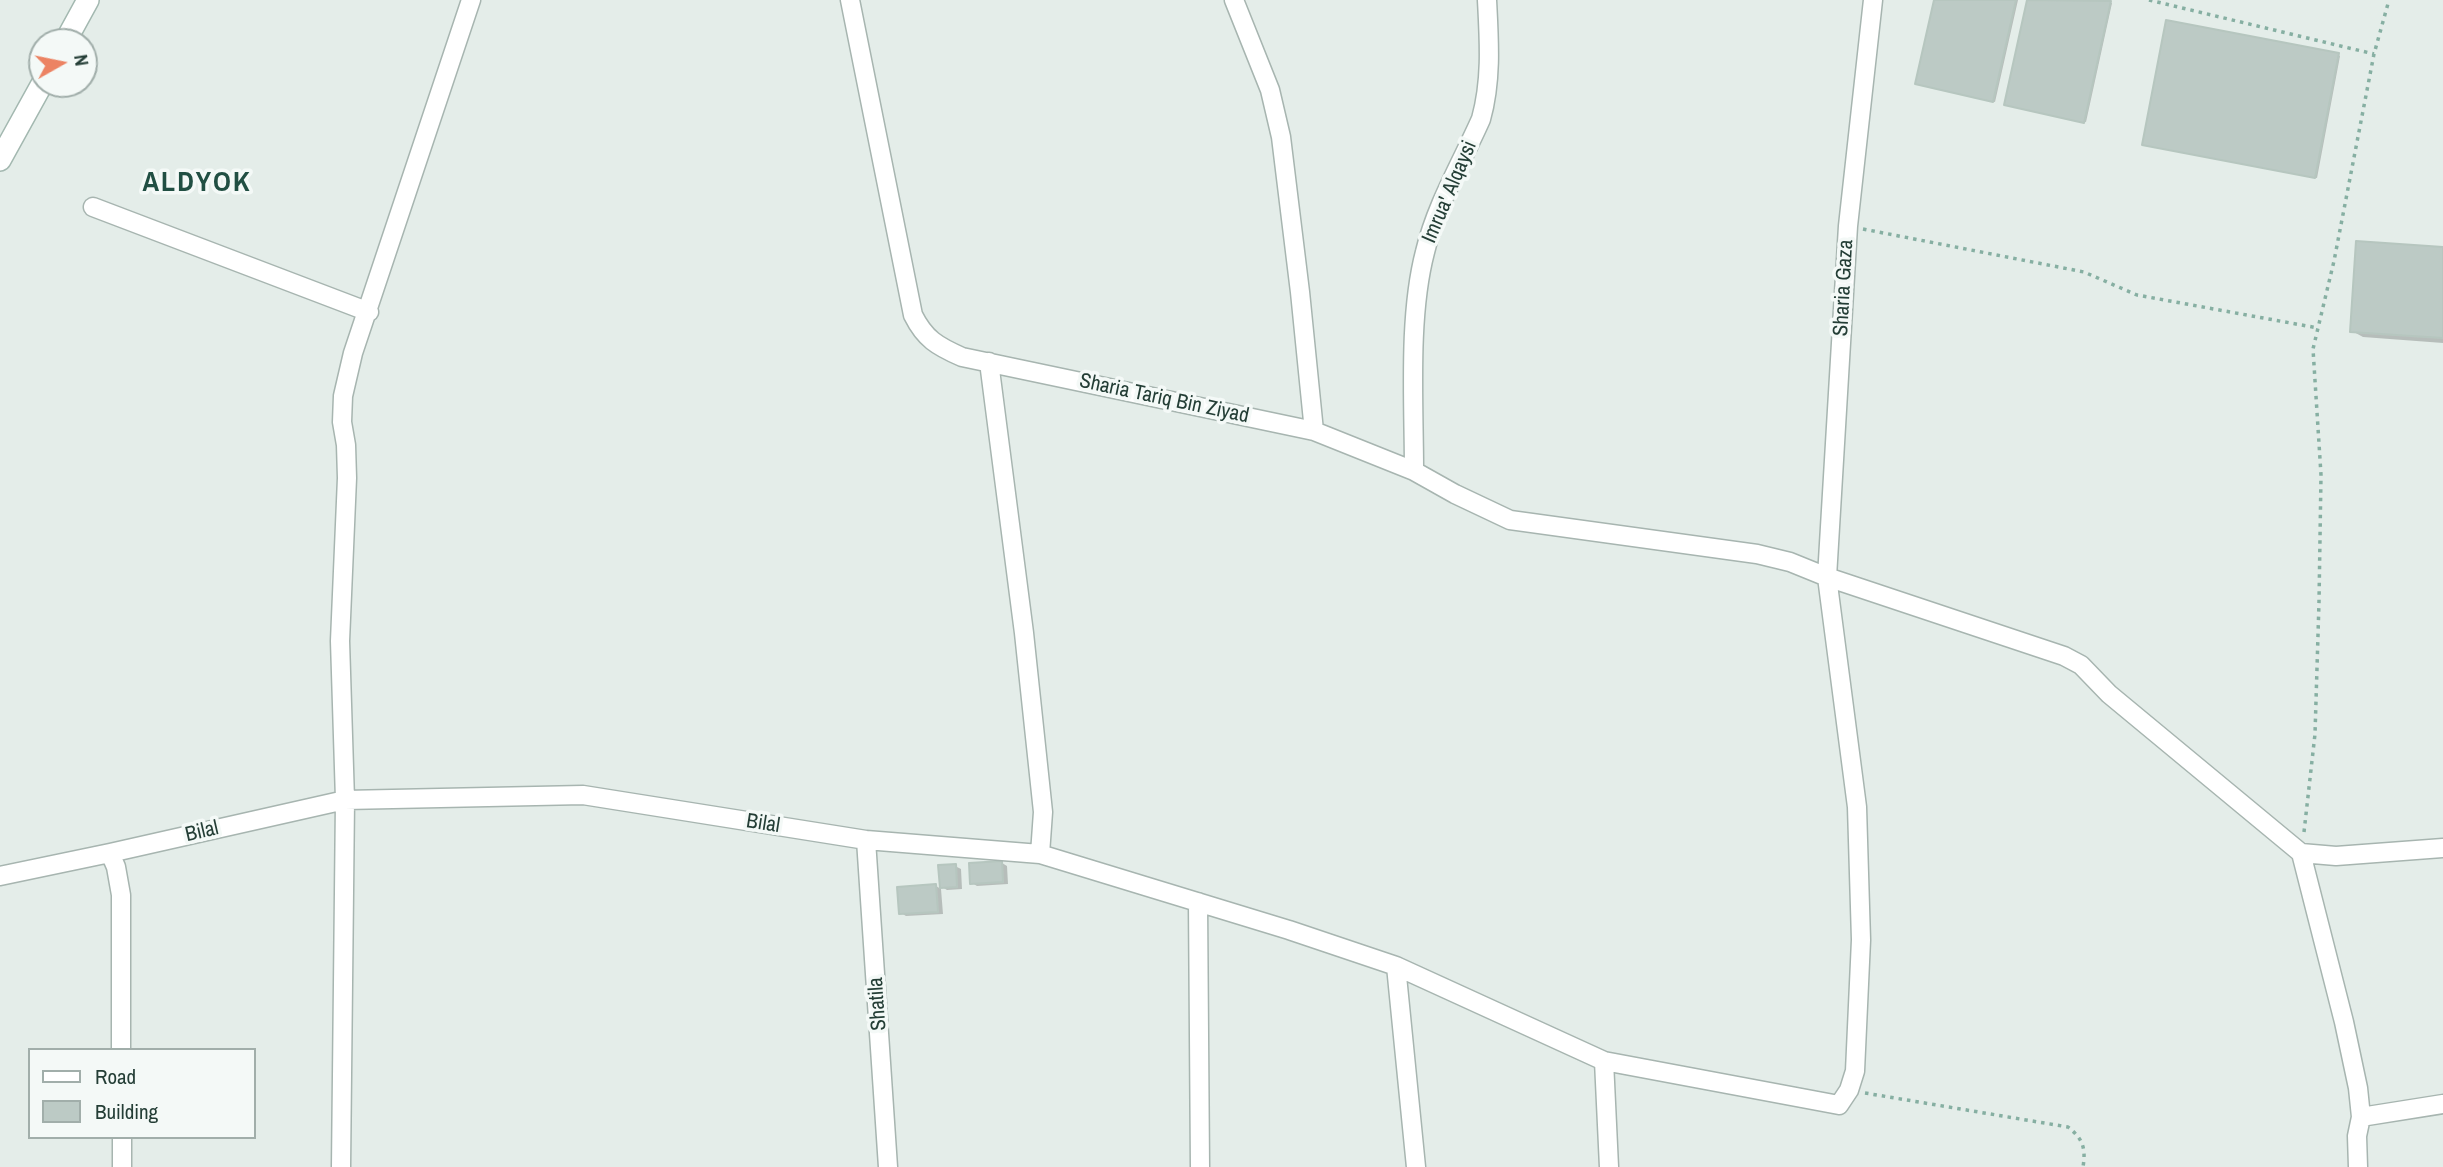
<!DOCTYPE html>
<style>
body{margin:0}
#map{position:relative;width:2443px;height:1167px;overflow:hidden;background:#e4ede9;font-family:"Archivo Narrow",sans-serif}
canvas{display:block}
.legend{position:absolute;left:28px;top:1048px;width:228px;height:91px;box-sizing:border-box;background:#f4f9f7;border:2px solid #a1aeaa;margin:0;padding:9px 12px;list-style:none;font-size:21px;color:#243e36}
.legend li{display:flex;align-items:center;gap:14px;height:35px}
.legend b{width:35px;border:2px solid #a1aeaa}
.north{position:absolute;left:28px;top:28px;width:70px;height:70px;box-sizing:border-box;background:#f4f9f7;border:2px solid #a1aeaa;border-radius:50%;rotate:81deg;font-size:19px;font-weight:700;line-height:28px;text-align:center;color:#243e36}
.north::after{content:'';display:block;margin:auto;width:24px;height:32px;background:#ec8363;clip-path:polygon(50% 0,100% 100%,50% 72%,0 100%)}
</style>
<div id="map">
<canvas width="2443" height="1167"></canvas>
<ul class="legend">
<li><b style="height:9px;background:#fff"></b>Road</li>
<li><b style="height:19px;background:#bccac5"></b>Building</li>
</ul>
<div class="north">N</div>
</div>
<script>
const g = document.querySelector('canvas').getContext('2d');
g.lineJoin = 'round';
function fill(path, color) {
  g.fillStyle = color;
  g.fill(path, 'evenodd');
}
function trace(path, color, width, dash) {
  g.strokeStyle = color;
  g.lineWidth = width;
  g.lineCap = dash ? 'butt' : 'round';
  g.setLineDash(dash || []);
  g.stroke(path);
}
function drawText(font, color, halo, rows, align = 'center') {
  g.font = font + ' "Archivo Narrow",sans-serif';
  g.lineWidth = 7;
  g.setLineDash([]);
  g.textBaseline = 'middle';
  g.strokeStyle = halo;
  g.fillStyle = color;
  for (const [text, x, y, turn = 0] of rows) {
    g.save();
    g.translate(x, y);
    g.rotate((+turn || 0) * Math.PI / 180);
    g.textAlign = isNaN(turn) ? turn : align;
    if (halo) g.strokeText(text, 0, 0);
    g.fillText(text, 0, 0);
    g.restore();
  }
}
const shadow = new Path2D(`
 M1936 0H2018L1995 102 1919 85Z
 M2029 0H2100L2112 3 2086 122 2006 104Z
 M2338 55 2340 56 2317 178 2146 145Z
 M2443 249V343L2363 337 2352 331Z
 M1002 863 1007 866 1008 884 977 886 972 883Z
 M955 866 961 869 962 889 947 890 942 887Z
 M936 886 941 889 943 914 906 916 901 913Z`);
const building = new Path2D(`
 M1934 0H2016L1993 102 1915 84Z
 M2027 0 2111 1 2084 123 2004 105Z
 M2166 20 2339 53 2315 178 2142 145Z
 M2356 241 2443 247V338L2350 332Z
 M1002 861 1003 882 970 884 969 863Z
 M956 864 957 887 940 888 938 865Z
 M936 884 938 912 899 914 897 887Z`);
const path = new Path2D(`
 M2149 0 2374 54
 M1863 229 2084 272 2137 295 2318 328
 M2304 832 2315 734 2319 602 2321 475 2313 349 2334 261 2374 54 2389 0
 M1865 1093 2068 1127C2083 1139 2086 1148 2083 1167`);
const minor = new Path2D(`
 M850 0 913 315C925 339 937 346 962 357L1314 431 1300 292 1281 137 1270 90 1234 0
 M1873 0 1848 226 1827 577 2064 656 2081 665 2109 694 2301 853 2344 1022 2358 1088 2361 1117 2357 1136 2358 1167
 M93 207 369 312
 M1314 431 1414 471 1455 494 1510 520 1757 554 1790 562 1827 577 1857 807 1861 940 1855 1071 1849 1090 1839 1105 1604 1061 1396 966
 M1414 471C1414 403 1408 317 1425 252 1436 205 1462 162 1481 119 1492 80 1489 39 1487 0
 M866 840 888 1167
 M110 853 116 867 121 895V1050
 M2301 853 2336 856 2443 848
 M1040 854 1289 930 1396 966 1416 1167
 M0 876 110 853 345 800 583 795 866 840 1040 854 1043 812 1024 633 989 362
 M1198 902 1200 1167
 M1604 1061 1609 1167
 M2361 1117 2443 1104
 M122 1137V1167
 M341 1167 345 800 340 641 347 478 346 445 342 422 343 396 353 353 471 0`);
const secondary = new Path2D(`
 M65 42 88 0
 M0 160 42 84`);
const streetNames = [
 ["Imrua' Alqaysi",1450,192,-67],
 ["Sharia Gaza",1844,288,-87],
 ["Sharia Tariq Bin Ziyad",1164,399,12],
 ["Bilal",763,824,9],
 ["Bilal",202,832,-13],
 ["Shatila",878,1004,-94]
];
const districtNames = [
 ["ALDYOK",197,183]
];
fill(shadow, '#0003');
fill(building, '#bccac5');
trace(building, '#b6c6bf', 2);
trace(minor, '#a7b5b0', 21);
trace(secondary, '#a3b8b0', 24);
trace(path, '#86afa2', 3.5, [3.5, 5]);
trace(minor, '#fff', 18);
trace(secondary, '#fff', 21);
drawText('21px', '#243e36', '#f4f9f7', streetNames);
g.letterSpacing = '2px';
drawText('bold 28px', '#214f43', '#f4f9f7', districtNames);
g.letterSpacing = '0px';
</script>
